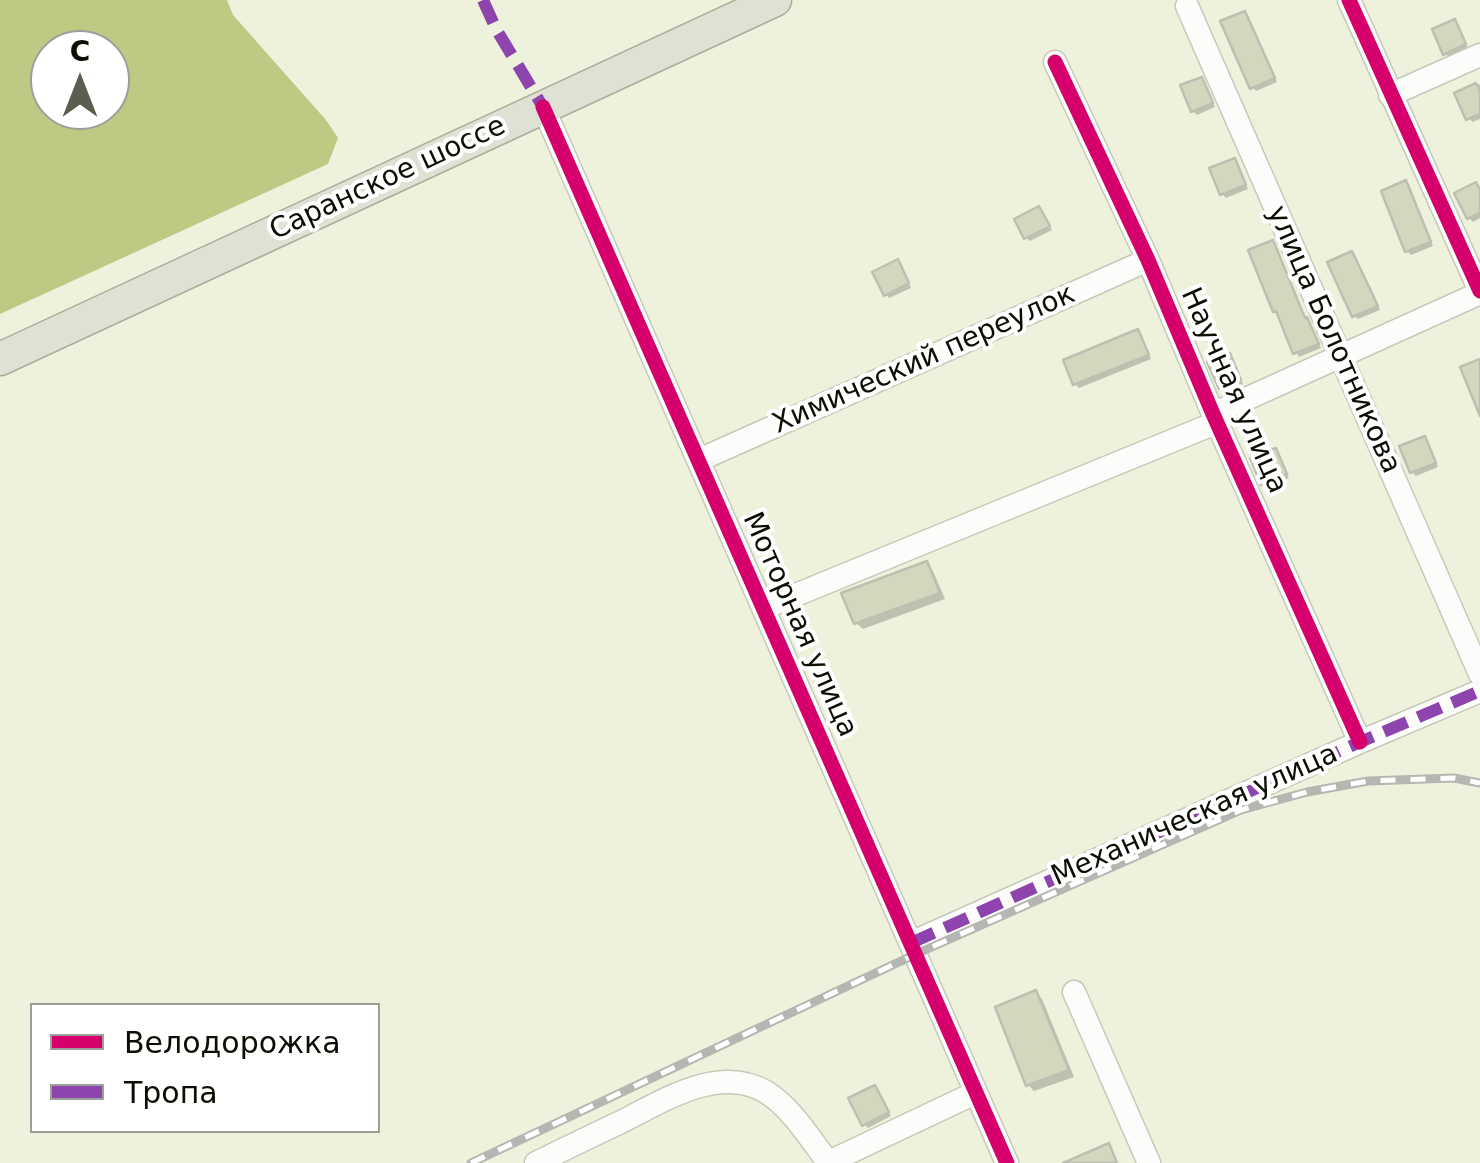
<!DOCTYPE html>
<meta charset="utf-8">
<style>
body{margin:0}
#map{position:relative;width:1480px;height:1163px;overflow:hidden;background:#eef2dd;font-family:"DejaVu Sans",sans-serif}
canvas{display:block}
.legend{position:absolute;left:30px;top:1003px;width:350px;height:130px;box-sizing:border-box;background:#fff;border:2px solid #9e9f9a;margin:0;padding:12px 18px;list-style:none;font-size:30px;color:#0c0e03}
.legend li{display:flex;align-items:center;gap:20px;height:50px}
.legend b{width:50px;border:2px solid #9e9f9a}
.north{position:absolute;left:30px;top:30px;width:100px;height:100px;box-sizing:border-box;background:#fff;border:2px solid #9e9f9a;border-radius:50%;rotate:0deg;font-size:28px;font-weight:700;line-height:40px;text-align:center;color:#0c0e03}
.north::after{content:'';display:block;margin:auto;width:35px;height:45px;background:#5b5e4f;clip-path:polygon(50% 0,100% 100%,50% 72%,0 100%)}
</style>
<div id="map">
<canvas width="1480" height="1163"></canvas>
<ul class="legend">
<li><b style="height:12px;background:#d6006c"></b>Велодорожка</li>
<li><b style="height:12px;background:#8e44ad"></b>Тропа</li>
</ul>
<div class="north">С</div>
</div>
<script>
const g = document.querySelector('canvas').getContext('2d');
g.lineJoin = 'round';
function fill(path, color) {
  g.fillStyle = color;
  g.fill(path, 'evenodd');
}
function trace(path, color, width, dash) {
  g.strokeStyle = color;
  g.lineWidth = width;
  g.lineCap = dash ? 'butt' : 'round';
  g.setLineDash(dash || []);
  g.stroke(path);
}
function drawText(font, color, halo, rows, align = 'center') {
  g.font = font + ' "DejaVu Sans",sans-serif';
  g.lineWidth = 8;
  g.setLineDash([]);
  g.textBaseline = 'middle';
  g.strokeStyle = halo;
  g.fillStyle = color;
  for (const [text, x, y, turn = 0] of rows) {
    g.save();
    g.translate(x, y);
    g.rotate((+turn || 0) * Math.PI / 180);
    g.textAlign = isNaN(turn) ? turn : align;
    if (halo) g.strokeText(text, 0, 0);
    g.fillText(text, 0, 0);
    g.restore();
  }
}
const water = new Path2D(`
 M0 0H227L233 15 326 120 338 138 328 164 0 314ZM50 50H110V110H50Z`);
const shadow = new Path2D(`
 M1245 14 1249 18 1277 82 1256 91 1252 87Z
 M1454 22 1468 48 1449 57 1445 53Z
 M1201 80 1215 107 1197 115 1193 111Z
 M1480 84V119L1472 122 1457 94Z
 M1234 161 1248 189 1226 198 1222 194Z
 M1406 183 1410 187 1433 246 1411 255 1407 251Z
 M1480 186V218L1473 222 1469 218 1478 187Z
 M1042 213 1052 230 1030 241 1026 238Z
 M1273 243 1276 247 1306 320 1321 348 1299 357 1275 311Z
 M1352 254 1366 282 1370 286 1380 310 1358 319 1354 315Z
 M901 266 911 288 889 298 886 294Z
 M1138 332 1151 359 1079 388 1075 384Z
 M1229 356 1243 384 1225 391 1221 388Z
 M1424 439 1438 467 1416 476 1412 472Z
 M1275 451 1289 478 1267 487 1263 483Z
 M927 564 933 571 945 599 863 629 856 623Z
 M1036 993 1042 999 1074 1077 1034 1091 1028 1085Z
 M878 1091 891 1116 868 1128 864 1124Z`);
const building = new Path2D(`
 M1245 11 1275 78 1250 89 1220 21Z
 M1455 19 1466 44 1443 55 1432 29Z
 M1202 77 1213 103 1191 112 1180 85Z
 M1476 83 1480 91V114L1466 120 1454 93Z
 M1235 158 1246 185 1220 195 1209 168Z
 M1406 180 1431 242 1405 252 1381 191Z
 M1476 182 1480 190V213L1467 219 1454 193Z
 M1039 206 1050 226 1024 239 1014 219Z
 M1273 240 1305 318 1307 317 1319 344 1293 354 1276 311 1273 312 1248 250Z
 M1352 251 1378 306 1352 317 1327 262Z
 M898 259 909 283 884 296 872 272Z
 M1138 329 1149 355 1073 385 1063 360Z
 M1230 353 1241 380 1219 389 1207 362Z
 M1480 359V416L1460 367Z
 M1425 436 1436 463 1410 473 1399 446Z
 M1276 448 1287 474 1261 485 1250 458Z
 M927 561 940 593 854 624 841 593Z
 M1036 990 1069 1070 1026 1086 995 1007Z
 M875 1085 889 1112 862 1126 848 1098Z
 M1109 1143 1117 1163H1063Z`);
const minor = new Path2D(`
 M1349 0 1480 291
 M1187 6 1480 674
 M1055 62 1148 260 1213 414 1360 742
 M1390 95 1480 55
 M543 107 1007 1163
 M1213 414 1480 293
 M699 460 1148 260
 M764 608 1218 422
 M911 943 1360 742 1480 691
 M1074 992 1149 1163
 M536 1163C565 1149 593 1135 621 1122 663 1101 719 1064 766 1092 792 1108 810 1139 828 1162
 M827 1163 975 1093`);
const highway = new Path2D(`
 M0 359 775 0`);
const rail = new Path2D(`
 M471 1163 916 954 1241 810 1307 792 1368 781 1454 778 1480 783`);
const quiet = new Path2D(`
 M483 0 496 29 543 107
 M911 943 1360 742 1480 691`);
const cycleway = new Path2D(`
 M1349 0 1480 291
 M1055 62 1148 260 1213 414 1360 742
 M543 107 1007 1163`);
const streetNames = [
 ["Саранское шоссе",388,179,-25],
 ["улица Болотникова",1333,340,66],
 ["Химический переулок",924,360,-24],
 ["Научная улица",1233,391,66],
 ["Моторная улица",799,625,66],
 ["Механическая улица",1195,816,-24]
];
fill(water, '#bec984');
fill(shadow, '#0003');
fill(building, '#d2d8bd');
trace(building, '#bcc0b0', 2.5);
trace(minor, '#c6c9b9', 25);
trace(highway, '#a9ad99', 35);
trace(minor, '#fcfdfa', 22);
trace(highway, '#dfe1d5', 32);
trace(rail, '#b5b6b1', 9);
trace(rail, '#fff', 5, [15]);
trace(quiet, '#8e44ad', 12, [25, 12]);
trace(cycleway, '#d6006c', 15);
drawText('28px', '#0c0e03', '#fff', streetNames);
</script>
